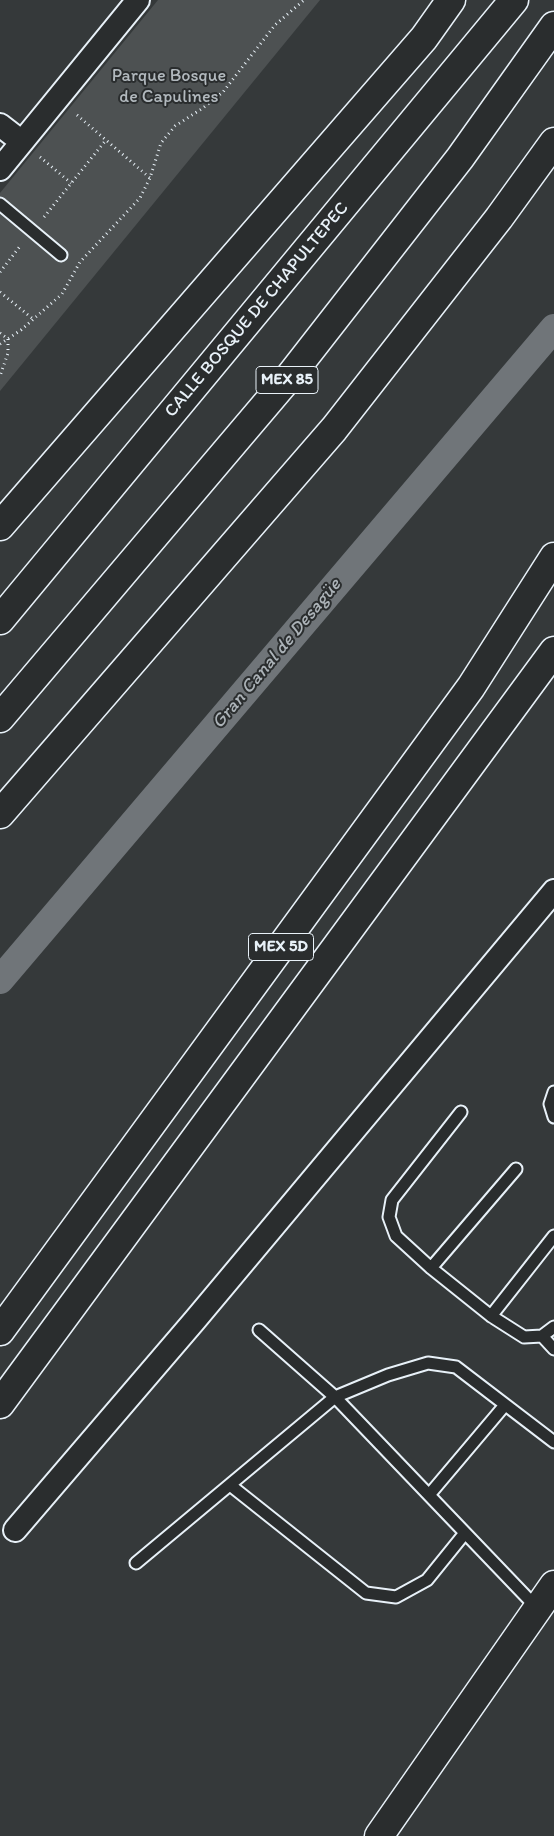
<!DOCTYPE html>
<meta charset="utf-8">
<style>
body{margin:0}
canvas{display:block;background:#35393a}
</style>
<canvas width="554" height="1836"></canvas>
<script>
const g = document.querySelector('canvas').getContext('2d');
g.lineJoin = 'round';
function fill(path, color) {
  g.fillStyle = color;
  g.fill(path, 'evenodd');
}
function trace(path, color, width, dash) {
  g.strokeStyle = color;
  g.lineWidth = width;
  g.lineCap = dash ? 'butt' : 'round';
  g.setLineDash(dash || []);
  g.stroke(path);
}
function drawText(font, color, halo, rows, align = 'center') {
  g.font = font + ' Itim,sans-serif';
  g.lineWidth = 4;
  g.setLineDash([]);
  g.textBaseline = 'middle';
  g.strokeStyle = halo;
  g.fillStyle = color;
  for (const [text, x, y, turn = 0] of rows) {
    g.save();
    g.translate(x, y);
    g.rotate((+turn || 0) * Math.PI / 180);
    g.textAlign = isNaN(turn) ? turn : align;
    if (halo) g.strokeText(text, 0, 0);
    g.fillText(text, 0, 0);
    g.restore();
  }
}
const green = new Path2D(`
 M158 0H320L0 391V193Z`);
const canal = new Path2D(`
 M0 980 554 328`);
const path = new Path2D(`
 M77 115 150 178
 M40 157 71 183
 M44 217 106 140
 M0 272 21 245
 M0 292 33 319
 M0 333 8 339V353L0 376
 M0 344 21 330 62 294 80 262 140 198 150 178 161 143 175 126 203 108 223 92 275 25 304 0`);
const service = new Path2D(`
 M0 204 61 255
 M554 1092 550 1104 554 1117
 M461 1112 392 1200 389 1217 396 1236 431 1268 491 1316 524 1337 542 1336 554 1327
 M431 1268 516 1169
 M491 1316 554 1236
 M259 1330 335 1397 388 1375 428 1363 456 1367 554 1442
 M542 1336 554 1349
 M230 1485 366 1593 396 1597 427 1580 465 1533
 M429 1495 505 1405
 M136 1563 335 1397 538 1609`);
const minor = new Path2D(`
 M0 125 22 142
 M0 169 138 0
 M15 1530 195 1320 554 891`);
const tertiary = new Path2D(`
 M379 1836 554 1585`);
const secondary = new Path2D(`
 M0 526 424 38 451 0
 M0 620 514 0`);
const trunk = new Path2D(`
 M0 718 290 376 460 158 554 26
 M0 814 334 429 499 218 554 142`);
const motorway = new Path2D(`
 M0 1331 471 687 554 557
 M0 1404 554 651`);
const shields = [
 [287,380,62],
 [281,947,65]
];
const shieldNames = [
 ["MEX 85",287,380],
 ["MEX 5D",281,947]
];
const parkNames = [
 ["Parque Bosque",169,76],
 ["de Capulines",169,97]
];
const streetNames = [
 ["CALLE BOSQUE DE CHAPULTEPEC",257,310,-50]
];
const waterNames = [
 ["Gran Canal de Desagüe",277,654,-50]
];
fill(green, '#4d5152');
trace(canal, '#707579', 28);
trace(service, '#e8f1f8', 15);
trace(minor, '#e8f1f8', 26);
trace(tertiary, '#e8f1f8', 31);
trace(secondary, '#e8f1f8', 31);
trace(trunk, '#e8f1f8', 31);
trace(motorway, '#e8f1f8', 31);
trace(path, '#e8f1f8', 3, [1, 4]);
trace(service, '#2a2d2e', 11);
trace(minor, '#2a2d2e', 22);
trace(tertiary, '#2a2d2e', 28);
trace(secondary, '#2a2d2e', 28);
trace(trunk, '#2a2d2e', 28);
trace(motorway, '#2a2d2e', 28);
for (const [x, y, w] of shields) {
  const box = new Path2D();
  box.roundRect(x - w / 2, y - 13.5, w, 27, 4);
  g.fillStyle = '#2a2d2e';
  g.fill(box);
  trace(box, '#e8f1f8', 1);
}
drawText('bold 16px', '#e8f1f8', null, shieldNames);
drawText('18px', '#b2b9be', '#2a2d2e', parkNames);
drawText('18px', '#e8f1f8', '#2a2d2e', streetNames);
drawText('italic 19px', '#acb3b8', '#2a2d2e', waterNames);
</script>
